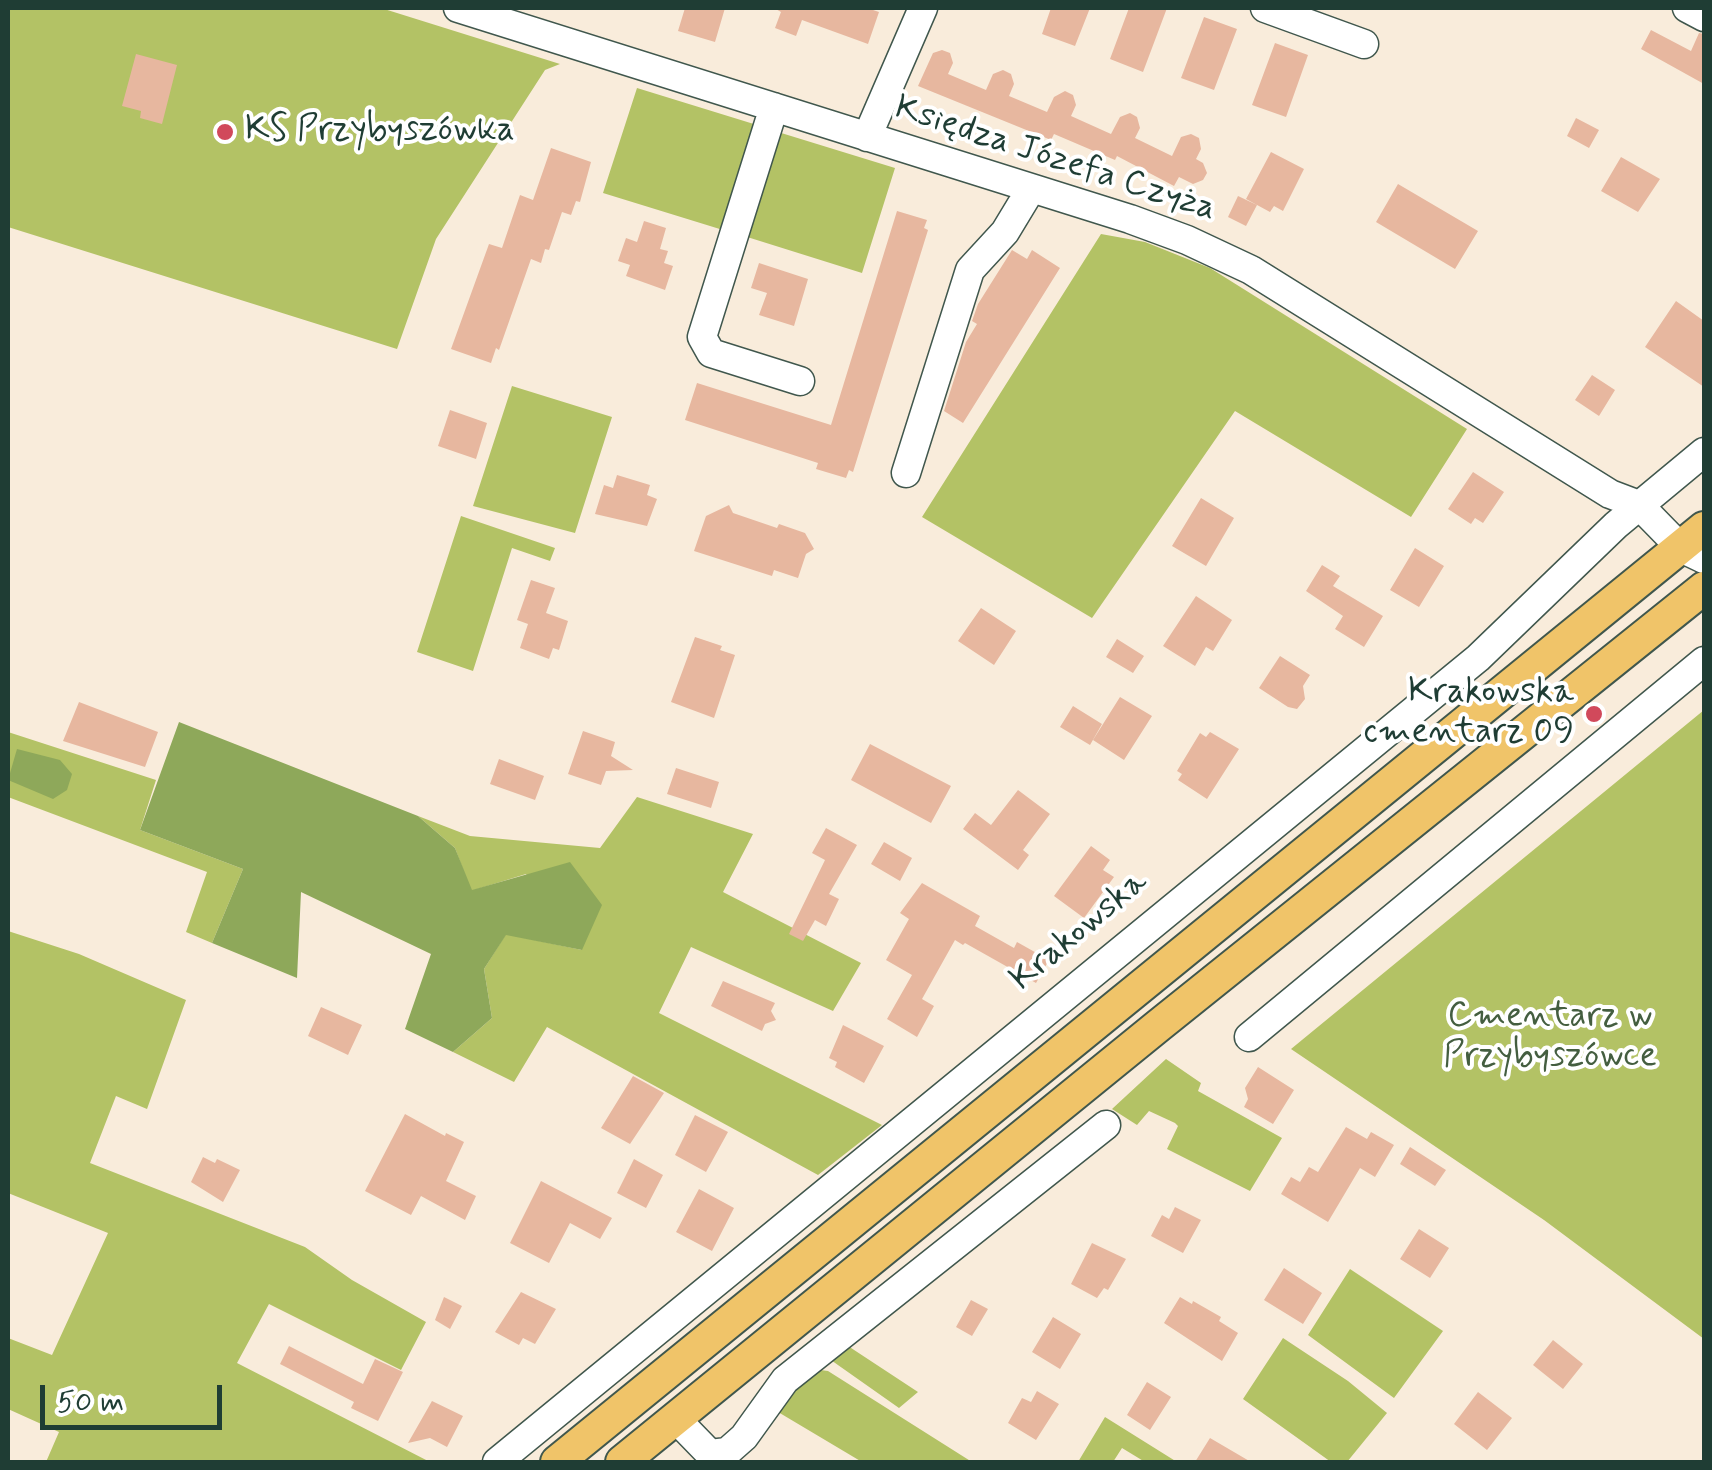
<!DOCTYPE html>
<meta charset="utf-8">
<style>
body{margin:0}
#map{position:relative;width:1712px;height:1470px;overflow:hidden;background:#f9ecdb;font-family:Mynerve,sans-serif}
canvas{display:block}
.frame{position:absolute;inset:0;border:10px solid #1f3d34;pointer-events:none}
.scale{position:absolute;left:40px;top:1385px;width:182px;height:45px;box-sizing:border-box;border:5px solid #1f3d34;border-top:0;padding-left:12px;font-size:30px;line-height:35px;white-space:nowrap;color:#1f3d34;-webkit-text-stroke:8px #fff;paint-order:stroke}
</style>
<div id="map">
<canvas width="1712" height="1470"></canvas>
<div class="frame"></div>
<div class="scale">50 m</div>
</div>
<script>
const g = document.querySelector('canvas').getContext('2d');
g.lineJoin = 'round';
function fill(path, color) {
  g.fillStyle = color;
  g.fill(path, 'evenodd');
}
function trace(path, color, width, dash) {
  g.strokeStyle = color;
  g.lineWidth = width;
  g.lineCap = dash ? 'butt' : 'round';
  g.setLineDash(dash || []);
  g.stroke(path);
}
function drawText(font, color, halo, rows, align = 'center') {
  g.font = font + ' Mynerve,sans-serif';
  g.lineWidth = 8;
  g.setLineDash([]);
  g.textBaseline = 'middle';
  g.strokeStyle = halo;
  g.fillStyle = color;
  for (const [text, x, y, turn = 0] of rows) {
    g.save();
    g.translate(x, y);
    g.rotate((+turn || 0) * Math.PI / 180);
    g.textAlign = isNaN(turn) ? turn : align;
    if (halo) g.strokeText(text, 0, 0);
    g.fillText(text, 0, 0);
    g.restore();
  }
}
const green = new Path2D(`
 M8 8H381L560 64 545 70 436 239 397 349 8 227Z
 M637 88 757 125 723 230 603 193Z
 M778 132 895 168 862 273 744 236Z
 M1101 234 1145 242 1210 268 1467 429 1411 517 1235 411 1092 618 922 517Z
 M512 386 612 417 575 533 473 506Z
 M461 516 555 548 550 561 512 548 473 671 417 652Z
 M1704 710V1339L1544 1220 1291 1049Z
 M8 732 156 780 140 830 243 869 212 943 186 932 207 872 8 797Z
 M637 797 753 834 723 892 861 963 833 1011 691 947 659 1013 882 1125 818 1175 547 1027 514 1082 453 1052 492 1018 484 969 506 934 582 950 526 874 471 891 455 848 418 816 470 836 600 848Z
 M8 931 79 954 186 1000 147 1109 116 1096 90 1163 305 1247 352 1280 426 1322 401 1370 269 1304 237 1363 430 1462H46L59 1432 8 1409V1338L52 1355 108 1233 8 1193Z
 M1166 1059 1201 1083 1198 1091 1282 1138 1250 1191 1167 1149 1178 1126 1175 1123 1149 1111 1137 1125 1112 1109Z
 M1350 1269 1443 1331 1394 1398 1308 1335Z
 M1283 1338 1348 1381 1387 1413 1347 1462H1331L1243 1399Z
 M845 1344 918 1392 899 1408 828 1358Z
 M813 1369 828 1371 972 1462H862L773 1409Z
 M1105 1417 1177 1462H1145L1122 1448 1113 1462H1078Z`);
const forest = new Path2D(`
 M179 722 418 816 455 848 472 890 570 862 602 905 582 950 506 935 484 969 492 1018 453 1052 405 1029 431 954 301 892 297 978 212 943 243 869 140 830Z
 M17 749 60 760 72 774 67 790 53 799 8 780Z`);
const building = new Path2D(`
 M685 8H725L715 42 678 31Z
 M774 8H867L879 12 868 44 802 20 796 36 775 28 781 12Z
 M1051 8H1090L1075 46 1042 34Z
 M1129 8H1167L1143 72 1110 59Z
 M1204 17 1237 29 1214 90 1181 78Z
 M1651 30 1691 51 1699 33 1704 34V84L1641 49Z
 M1275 43 1308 55 1286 117 1252 105Z
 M942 50 950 53 953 63 948 74 986 90 993 74 1003 70 1011 74 1014 84 1009 96 1047 112 1054 97 1065 91 1073 95 1076 105 1071 116 1111 134 1120 117 1130 113 1137 117 1140 128 1135 138 1172 156 1181 137 1191 134 1199 138 1201 149 1196 159 1203 163 1207 173 1203 180 1193 184 1179 177 1174 186 1117 156 1115 160 1054 134 1051 140 918 86 933 53Z
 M136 54 177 65 162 124 140 118 141 111 122 106Z
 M1576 118 1599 130 1589 148 1567 136Z
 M551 148 591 162 580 202 576 201 571 215 562 212 549 250 545 249 541 263 531 259 499 350 496 348 491 363 451 349 489 244 502 248 520 195 533 200Z
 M1271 152 1304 169 1283 211 1274 206 1270 212 1246 199Z
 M1621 157 1660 179 1638 212 1601 191Z
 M1398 184 1478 231 1455 269 1376 222Z
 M1238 196 1257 205 1246 226 1228 217Z
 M897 211 927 220 924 228 928 230 853 472 849 470 846 478 816 469 818 463 685 420 697 383 831 425Z
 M644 221 666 228 660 249 668 251 664 263 673 266 665 290 626 276 630 265 618 261 626 238 637 242Z
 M1012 250 1027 259 1032 250 1060 268 963 423 944 411 966 342 977 324 972 321 978 304Z
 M759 263 808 279 794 326 759 315 767 293 751 288Z
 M1676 301 1704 321V387L1645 347Z
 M1592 375 1615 390 1599 416 1575 400Z
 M450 410 487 423 476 459 438 446Z
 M1473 472 1504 492 1483 523 1475 518 1471 524 1448 509Z
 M617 475 650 485 647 495 657 499 647 526 595 514 604 485 613 488Z
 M1201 498 1234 518 1206 566 1172 546Z
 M729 505 733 513 777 528 779 524 805 533 814 549 806 554 798 578 774 570 772 576 694 551 706 516Z
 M1415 548 1444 566 1419 607 1390 590Z
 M1322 565 1340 576 1333 586 1383 616 1364 647 1335 629 1343 616 1306 591Z
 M531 580 555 588 546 613 568 621 559 650 553 648 549 659 520 648 528 624 517 620Z
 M1196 596 1232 620 1213 651 1206 647 1195 666 1163 646Z
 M981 608 1016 631 994 665 958 641Z
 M695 637 722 646 720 650 735 655 714 718 671 702Z
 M1117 639 1144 656 1133 673 1106 657Z
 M1280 656 1310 675 1303 686 1305 699 1297 709 1288 707 1259 688Z
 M1120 697 1152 716 1124 760 1093 740Z
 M79 702 158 732 145 767 63 741Z
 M1073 706 1102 724 1090 745 1060 727Z
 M583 731 615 742 611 756 633 770 606 771 601 785 568 774Z
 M1210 732 1239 749 1207 799 1178 780 1182 774 1177 771 1200 733 1206 737Z
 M870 744 951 786 931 823 851 780Z
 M499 759 544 776 535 800 490 784Z
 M676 768 719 782 711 808 667 794Z
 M1018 790 1050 814 1023 850 1029 855 1018 870 963 829 975 813 991 825Z
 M826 828 857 845 829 894 839 899 826 926 815 920 803 941 789 934 825 860 812 853Z
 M884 842 912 858 900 881 871 864Z
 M1091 846 1110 860 1103 870 1114 877 1084 918 1054 896Z
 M922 883 980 916 975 926 1014 948 1017 942 1049 960 1036 983 965 943 963 945 955 940 922 999 934 1006 917 1037 887 1019 912 975 886 960 909 919 900 913Z
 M723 981 775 1003 771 1011 776 1020 765 1024 762 1031 711 1006Z
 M321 1007 362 1025 348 1055 308 1036Z
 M843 1025 884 1046 864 1083 835 1067 837 1062 829 1058Z
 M1258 1067 1294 1090 1273 1124 1244 1107 1248 1099 1245 1088Z
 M633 1076 664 1093 630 1144 601 1128Z
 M405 1114 445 1136 446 1133 464 1142 446 1181 476 1196 465 1220 421 1196 411 1215 365 1191Z
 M695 1115 728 1132 706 1172 675 1155Z
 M1346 1127 1367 1139 1371 1132 1394 1145 1375 1177 1360 1168 1328 1222 1281 1194 1291 1177 1300 1182 1309 1167 1318 1172Z
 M1410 1147 1446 1170 1435 1186 1400 1164Z
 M203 1157 215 1163 217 1159 240 1170 223 1202 191 1182Z
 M634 1159 663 1175 646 1208 617 1193Z
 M541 1181 612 1218 600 1239 570 1223 549 1263 510 1243Z
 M699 1189 734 1208 712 1251 676 1232Z
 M1175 1207 1201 1220 1183 1253 1151 1236 1162 1215 1169 1219Z
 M1419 1229 1449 1248 1430 1278 1400 1259Z
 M1092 1243 1126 1259 1108 1290 1104 1288 1097 1298 1071 1284Z
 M1284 1268 1322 1293 1303 1324 1264 1300Z
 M521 1292 556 1309 535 1344 523 1338 519 1345 495 1332Z
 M444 1297 462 1306 450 1329 435 1320Z
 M1180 1297 1192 1304 1193 1301 1221 1317 1219 1321 1238 1333 1222 1361 1164 1323Z
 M971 1300 988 1309 972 1336 956 1327Z
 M1053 1317 1081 1334 1060 1369 1032 1352Z
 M1553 1340 1583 1364 1563 1389 1533 1365Z
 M289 1346 363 1384 375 1359 403 1372 378 1421 351 1408 354 1402 280 1364Z
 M1147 1382 1171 1397 1150 1430 1127 1415Z
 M1037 1391 1059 1404 1036 1440 1008 1423 1022 1398 1031 1402Z
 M1478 1392 1512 1418 1487 1450 1454 1424Z
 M432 1401 463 1416 447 1447 430 1438 408 1443Z
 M1210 1438 1251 1462H1195Z`);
const minor = new Path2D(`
 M458 8 1130 219 1187 240 1251 270 1610 494 1639 505 1681 548 1704 559
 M1265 8 1364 44
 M1687 8 1704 17
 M774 107 702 337 711 353 800 381
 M867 137 923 8
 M906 473 970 270 1005 232 1031 189
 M1249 1037 1704 661
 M676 1419 710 1454 727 1452 744 1437 785 1380 1106 1125
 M497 1462 1478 658 1616 525 1704 452`);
const major = new Path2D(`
 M557 1462 1704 528
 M622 1462 1158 1026 1704 588`);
const markers = [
 [225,132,10,"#d1495b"],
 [1594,714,10,"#d1495b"]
];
const poiNames = [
 ["KS Przybyszówka",245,132],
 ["Krakowska",1574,694,"right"],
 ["cmentarz 09",1574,734,"right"]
];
const streetNames = [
 ["Księdza Józefa Czyża",1055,160,18],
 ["Krakowska",1080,932,-40]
];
const parkNames = [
 ["Cmentarz w",1550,1018],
 ["Przybyszówce",1550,1058]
];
fill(green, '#b3c265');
fill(forest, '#8ea85a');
fill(building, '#e7b79f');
trace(minor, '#40574d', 31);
trace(major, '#40574d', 36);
trace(minor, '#fff', 28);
trace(major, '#f0c469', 32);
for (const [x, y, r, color] of markers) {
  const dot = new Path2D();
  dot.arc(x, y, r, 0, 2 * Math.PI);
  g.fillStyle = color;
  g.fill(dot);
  trace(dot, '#fff', 4);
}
drawText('35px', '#1f3d34', '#fff', poiNames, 'left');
drawText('35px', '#1f3d34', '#fff', streetNames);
drawText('35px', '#445e40', '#fff', parkNames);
</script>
